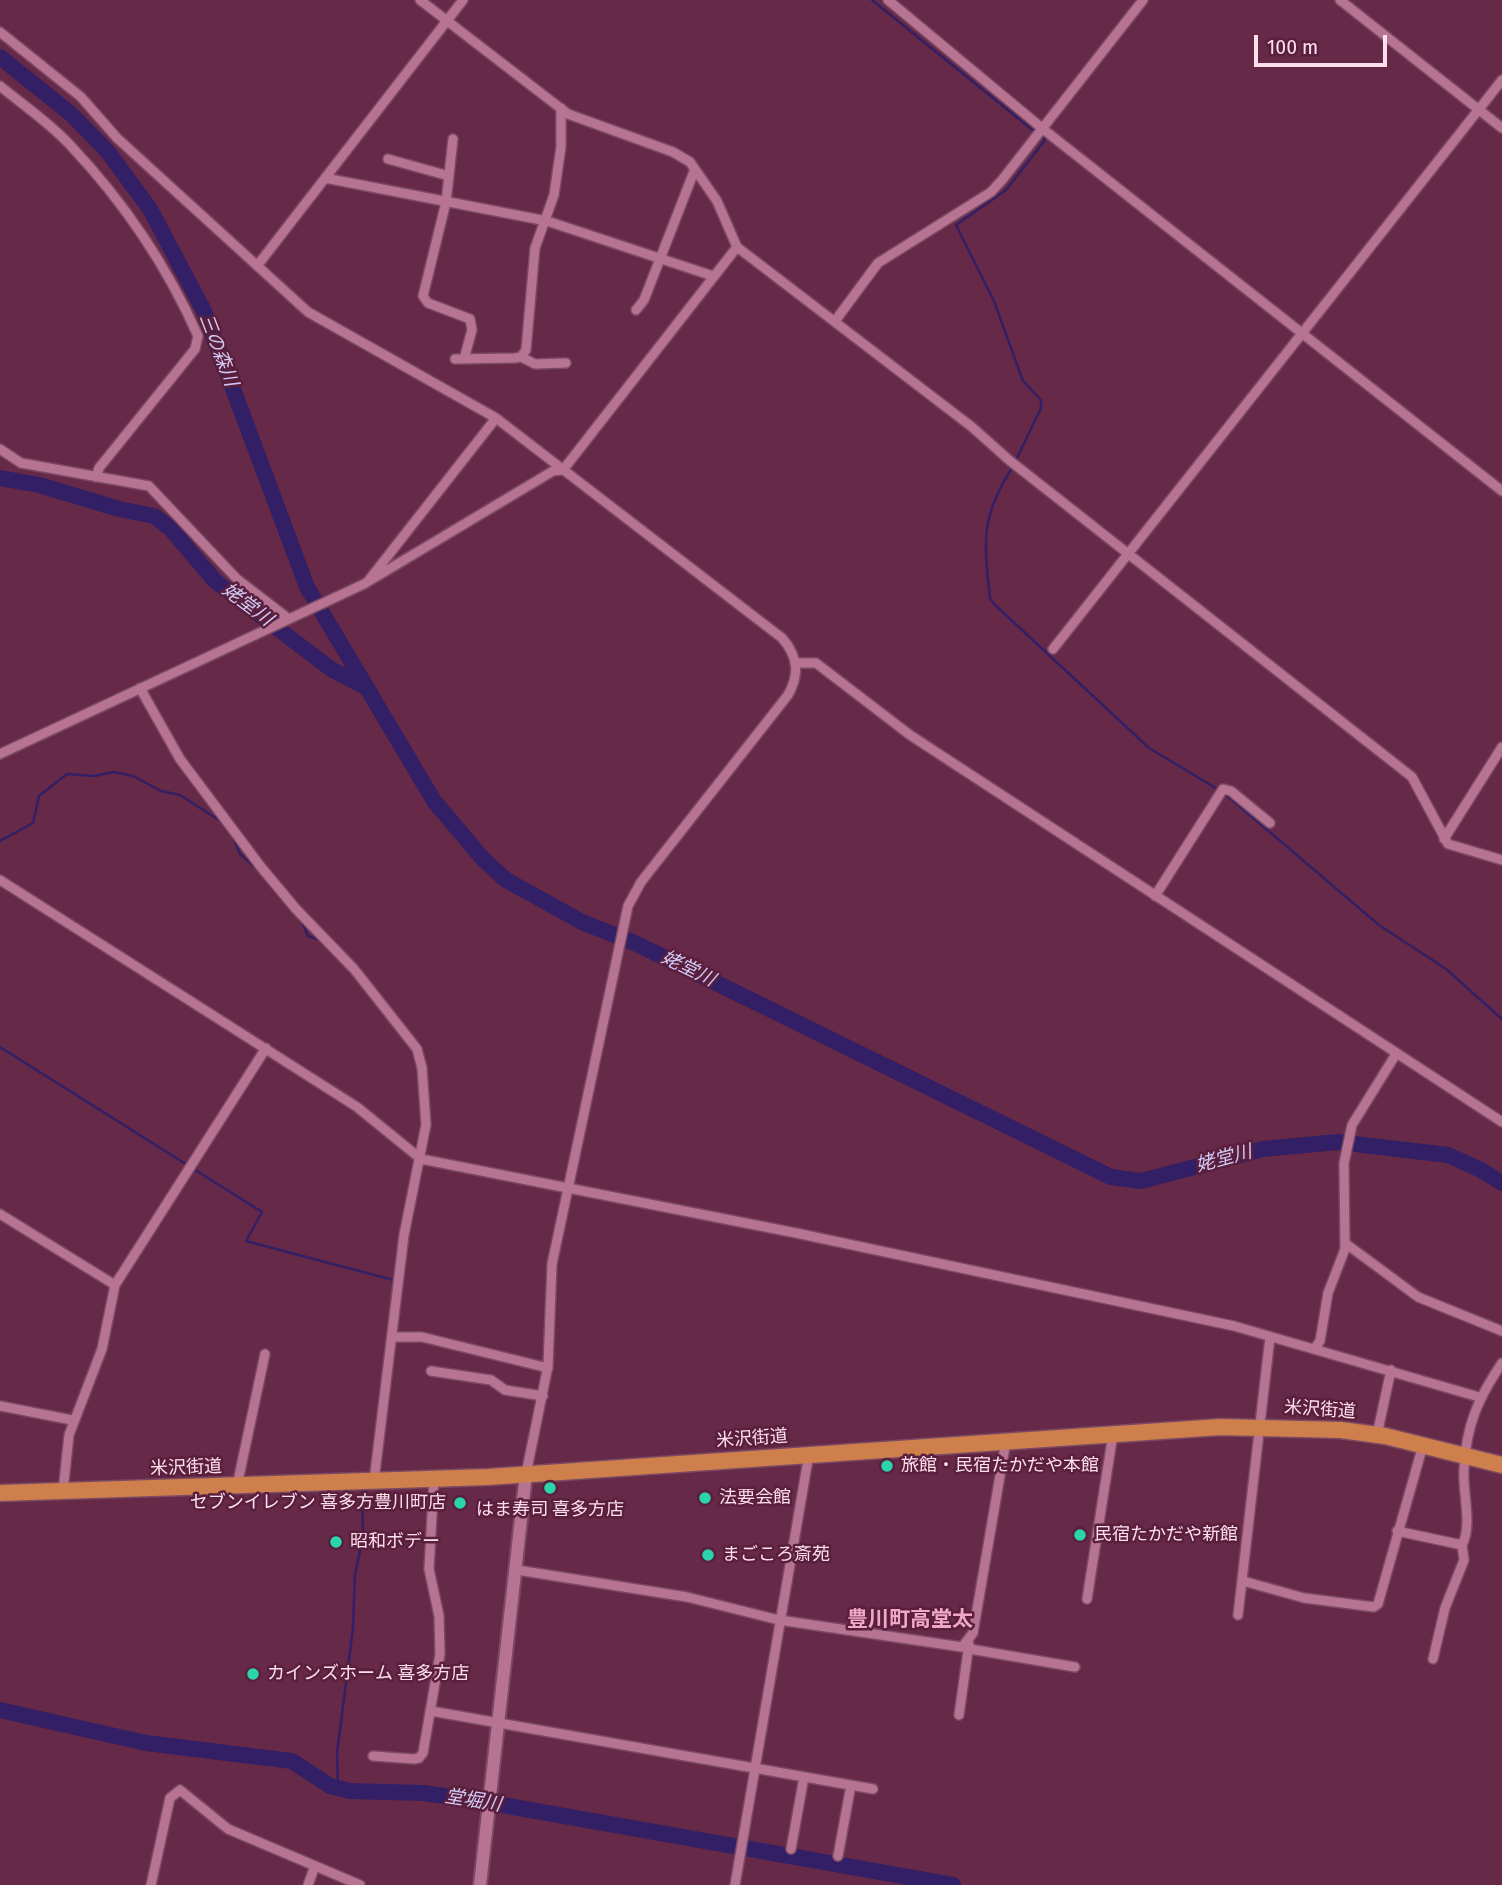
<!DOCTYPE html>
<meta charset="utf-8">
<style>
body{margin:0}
#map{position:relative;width:1502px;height:1885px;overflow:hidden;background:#662a48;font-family:"Fira Sans Condensed",sans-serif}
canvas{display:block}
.scale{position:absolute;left:1254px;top:35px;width:133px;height:32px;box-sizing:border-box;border:4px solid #fddfeb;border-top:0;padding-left:9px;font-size:21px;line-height:24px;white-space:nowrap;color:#fddfeb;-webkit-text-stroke:5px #5a1f3d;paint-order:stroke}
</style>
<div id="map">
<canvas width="1502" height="1885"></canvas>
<div class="scale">100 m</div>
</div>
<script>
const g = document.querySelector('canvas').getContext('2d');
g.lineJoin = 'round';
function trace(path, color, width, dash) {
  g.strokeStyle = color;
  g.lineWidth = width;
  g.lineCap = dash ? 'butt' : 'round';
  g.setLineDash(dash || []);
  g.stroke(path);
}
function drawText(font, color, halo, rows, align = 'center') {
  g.font = font + ' "Fira Sans Condensed","Noto Sans JP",sans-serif';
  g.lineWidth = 5;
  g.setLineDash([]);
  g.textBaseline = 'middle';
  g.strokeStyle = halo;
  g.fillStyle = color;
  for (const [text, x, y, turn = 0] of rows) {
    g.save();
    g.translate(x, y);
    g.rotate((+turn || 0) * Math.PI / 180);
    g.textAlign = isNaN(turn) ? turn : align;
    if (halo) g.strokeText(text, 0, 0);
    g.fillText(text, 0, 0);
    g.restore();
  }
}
const stream = new Path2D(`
 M872 0 1035 132
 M1015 462 1041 408V400L1023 381 994 301 956 225 1006 190 1045 140 1043 138
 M1012 468C980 518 984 542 990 598L994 604 1149 748 1219 790
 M1225 794 1379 925 1446 969 1502 1019
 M231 832 240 854 256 868
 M0 841 33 823 39 796 67 774 94 776 114 772 133 776 161 791 180 795 222 822
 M301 920 308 936 322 941
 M0 1047 262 1212 246 1241 397 1281
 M418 1072 422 1114
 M415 1151 420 1134
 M338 1788 337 1753 353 1628 355 1574 363 1537 362 1486`);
const river = new Path2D(`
 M0 57 71 114 108 152 150 209 204 311 307 587 434 801 483 859 506 880 582 922 637 944 1111 1177 1141 1181 1263 1149 1338 1142 1448 1155 1481 1170 1502 1183
 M0 478 39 485 119 509 154 516 170 528 215 581 331 669 367 688
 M0 1710 146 1743 292 1761 330 1786 350 1791 423 1793 474 1800 953 1885`);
const street = new Path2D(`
 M420 0 568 114 673 152 690 162 717 201 737 247 972 427 1009 460 1412 777 1448 844 1502 860
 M888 0 1043 129 1502 491
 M1340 0 1502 128
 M0 32 81 97 117 138 308 312 496 418 782 638C798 656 800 674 788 695L641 882 628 906 552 1264 548 1366 526 1474
 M0 86C23 105 50 123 70 145 123 201 167 266 198 336L195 349 99 468 96 477
 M453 139 446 202 423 296 428 303 470 319 472 330 464 359
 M388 159 449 176
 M325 178 547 221 713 276
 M257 266 463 0
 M636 310 644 300 695 169
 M835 321 878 263 991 192 1002 180 1143 0
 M521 357 535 364 566 363
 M455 359 515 358 521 357 526 350 535 248 554 195 561 147V108
 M0 449 21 463 149 486 237 579 289 619
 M369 580 496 418
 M1053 649 1502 80
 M796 663H816L910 735 1502 1122
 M140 688 180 759 261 867 296 909 354 969 417 1049 422 1068 426 1125 404 1235 374 1481
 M0 754 364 584 553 471 563 470 737 247
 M1444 839 1502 747
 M0 880 357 1107 421 1159 796 1233 1234 1326 1479 1397
 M1155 896 1223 789 1231 791 1270 823
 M0 1214 115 1285
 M1345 1243 1418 1297 1502 1331
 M393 1337H422L548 1368
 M1314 1349 1320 1341 1328 1293 1345 1249 1344 1163 1352 1125 1396 1054
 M431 1371 491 1380 505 1390 543 1396
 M0 1406 72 1420
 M1377 1435 1391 1370
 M237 1486 265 1354
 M63 1491 69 1435 102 1349 115 1285 266 1048
 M1397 1531 1462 1545C1473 1525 1462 1491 1464 1469 1466 1426 1478 1398 1502 1363
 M517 1570 687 1597 779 1620 962 1647 973 1633 1006 1441
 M1243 1581 1304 1598 1374 1607 1378 1604 1423 1445
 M1087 1599 1113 1434
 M1238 1615 1270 1337
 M970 1649 1075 1667
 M1433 1659 1445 1608 1464 1560 1462 1545
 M431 1711 873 1789
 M959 1715 969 1644
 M373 1756 414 1759 419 1758 423 1753 440 1654 439 1616 429 1569 434 1479
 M791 1849 804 1777
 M838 1856 851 1785
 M151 1885 170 1798 180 1790 228 1829 360 1885
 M308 1885 315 1866
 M735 1885 809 1454`);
const secondary = new Path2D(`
 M480 1885 526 1474`);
const highway = new Path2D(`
 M0 1493 488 1477 1220 1427 1341 1430 1385 1436 1502 1465`);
const markers = [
 [887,1466,7,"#2ad5ac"],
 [550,1488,7,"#2ad5ac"],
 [705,1498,7,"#2ad5ac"],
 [460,1503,7,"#2ad5ac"],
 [1080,1535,7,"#2ad5ac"],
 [336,1542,7,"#2ad5ac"],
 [708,1555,7,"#2ad5ac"],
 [253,1674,7,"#2ad5ac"]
];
const streetNames = [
 ["米沢街道",1320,1410,4],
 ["米沢街道",752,1439,-4],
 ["米沢街道",186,1468,-2]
];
const poiNames = [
 ["旅館・民宿たかだや本館",901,1466],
 ["法要会館",719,1498],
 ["セブンイレブン 喜多方豊川町店",446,1503,"right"],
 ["はま寿司 喜多方店",550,1510,"center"],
 ["民宿たかだや新館",1094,1535],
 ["昭和ボデー",350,1542],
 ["まごころ斎苑",722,1555],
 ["カインズホーム 喜多方店",267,1674]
];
const waterNames = [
 ["三の森川",218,350,69],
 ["姥堂川",247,605,37],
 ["姥堂川",688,969,26],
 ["姥堂川",1224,1159,-15],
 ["堂堀川",473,1801,9]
];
const quarterNames = [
 ["豊川町高堂太",910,1620]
];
trace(stream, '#331f65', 2.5);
trace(river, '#331f65', 16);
trace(street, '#7b4963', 12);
trace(secondary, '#7b4963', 16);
trace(highway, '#7b4963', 19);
trace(street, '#b77492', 9);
trace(secondary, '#b77492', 12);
trace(highway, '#cf7f4c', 16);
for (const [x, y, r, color] of markers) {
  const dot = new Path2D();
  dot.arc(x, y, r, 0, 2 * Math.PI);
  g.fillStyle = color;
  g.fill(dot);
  trace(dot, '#5a1f3d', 2.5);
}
drawText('18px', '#fddfeb', '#5a1f3d', streetNames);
drawText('18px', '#fddfeb', '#5a1f3d', poiNames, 'left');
drawText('italic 19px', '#d0caf5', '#5a1f3d', waterNames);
drawText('bold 21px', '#f0a8c7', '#5a1f3d', quarterNames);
</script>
